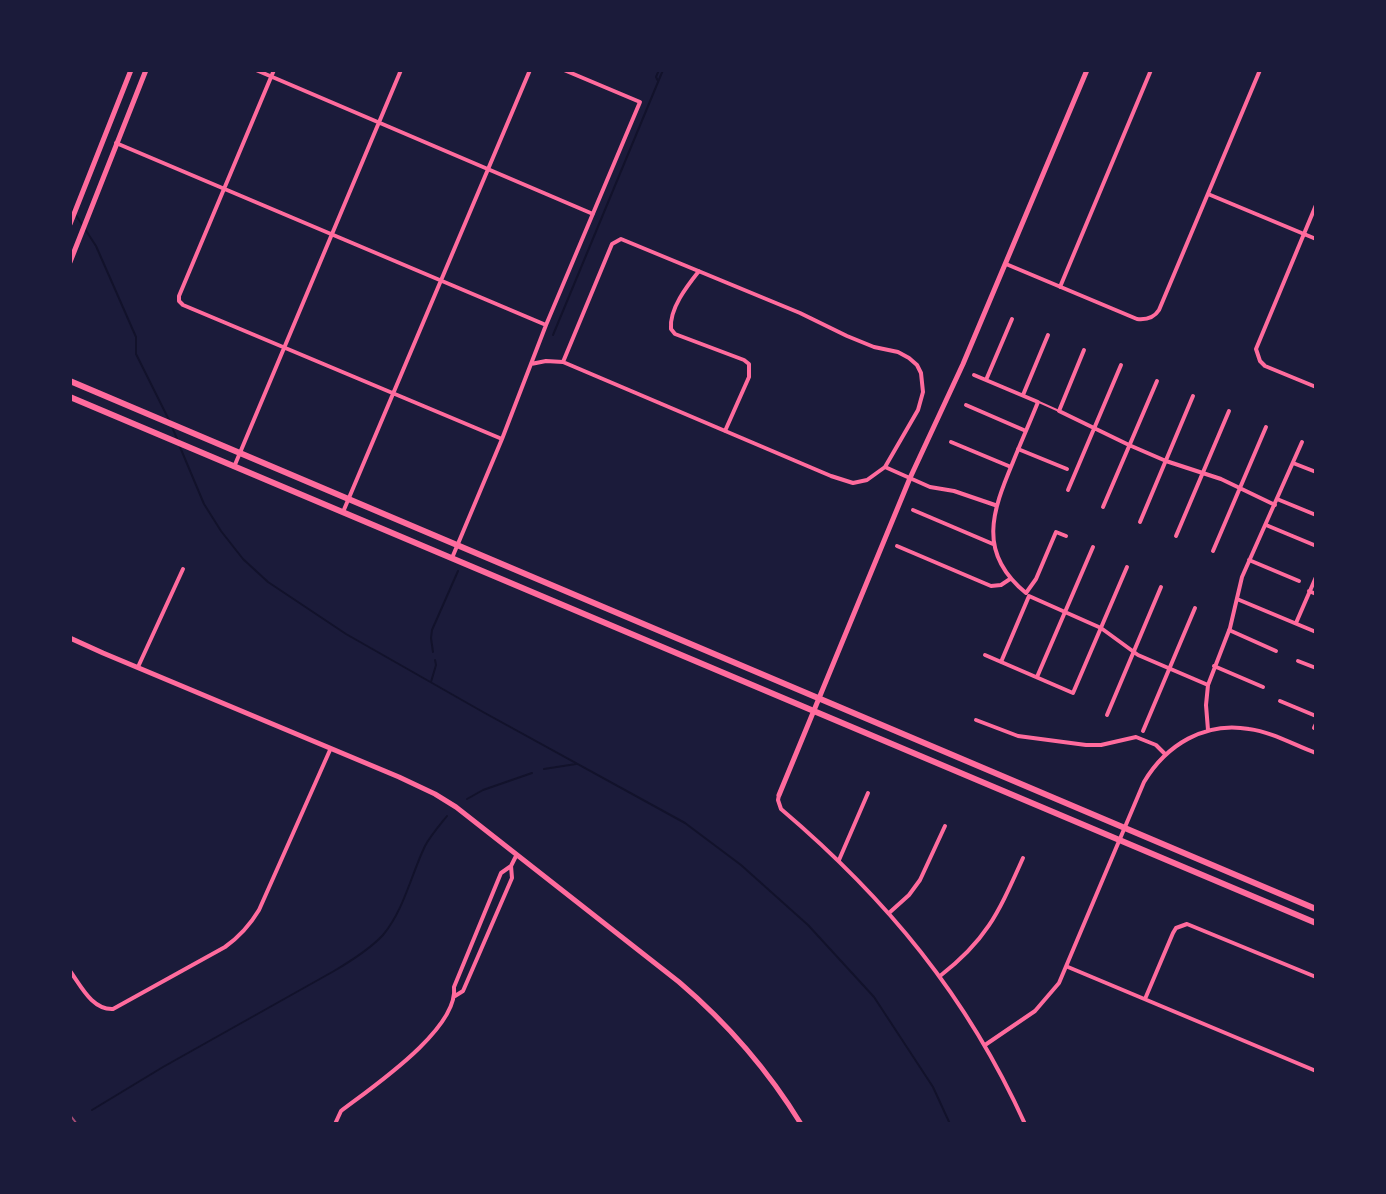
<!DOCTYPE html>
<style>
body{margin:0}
#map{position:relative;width:1386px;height:1194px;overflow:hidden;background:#1b1b3a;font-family:"DM Sans",sans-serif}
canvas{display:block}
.frame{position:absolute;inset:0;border:72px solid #1b1b3a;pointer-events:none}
</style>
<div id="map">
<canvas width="1386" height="1194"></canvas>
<div class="frame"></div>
</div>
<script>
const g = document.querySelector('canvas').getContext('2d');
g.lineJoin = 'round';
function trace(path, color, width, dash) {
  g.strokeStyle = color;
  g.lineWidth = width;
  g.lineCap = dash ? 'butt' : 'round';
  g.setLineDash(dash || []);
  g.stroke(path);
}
const stream = new Path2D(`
 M658 81 656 77 659 70
 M70 206 96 246 136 337V354L170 422
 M553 335 663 70
 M172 427 178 441
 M180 447 204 504 221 531 243 559 268 582 346 634 483 712 685 823 741 865 808 925 874 997 933 1087 950 1124
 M433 652 431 638 432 630 458 571
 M431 682 436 665 435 660
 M544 769 576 764
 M467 799 483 790 532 773
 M92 1110 163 1067 334 971C351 961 369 950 383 935 404 910 411 875 425 846 431 835 439 826 447 816`);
const service = new Path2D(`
 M1039 402 1059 411`);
const minor = new Path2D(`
 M256 70 593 214
 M274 70 179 296V301L183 305 502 439
 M116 143 546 325
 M1208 194 1316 239
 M1316 205 1256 349 1260 361 1265 366 1316 387
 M1006 264 1137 319C1147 320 1154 318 1159 310L1260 70
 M699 271C687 286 669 309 671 329L675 334 744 360 749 364V377L725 431
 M1060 287 1151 70
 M1084 350 1059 411 1129 445 1166 461 1221 479 1275 505
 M531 364 546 361 563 362 831 476 853 483 867 480 885 467 918 410 923 392 921 373 917 365 909 358 898 352 874 347 847 336 800 313 621 239 612 244 563 362
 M974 375 1038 402C1030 422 1021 442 1013 462 992 512 977 553 1026 593L1036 579 1056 532 1066 536
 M986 380 1012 319
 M1023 395 1048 335
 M966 405 1026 431
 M951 442 1011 467
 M1018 449 1067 469
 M1293 463 1316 472
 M234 467 401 70
 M885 467 930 487 954 491 995 505
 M1068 490 1121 365
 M1277 499 1316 515
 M1103 507 1157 381
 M913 510 993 544
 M343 512 530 70
 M1140 522 1193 396
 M1266 525 1314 545
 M1176 536 1229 411
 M897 546 991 586 1001 585 1010 579
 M1213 551 1266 427
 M452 558 502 439 546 325 640 102 564 70
 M1249 560 1299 581
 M1309 591 1316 594
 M1237 599 1316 632
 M1296 623 1316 577
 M1229 630 1276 651
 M985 655 1073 693 1127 567
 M1298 661 1316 668
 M1001 662 1029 596 1101 628 1138 655 1208 685
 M1214 666 1263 687
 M138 667 183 569
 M1037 677 1093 547
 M1280 701 1316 716
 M1107 715 1161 587
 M976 720 1018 736 1086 745H1101L1136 737 1156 745 1165 754
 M1314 728 1316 724
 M1208 730 1206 705 1208 685 1230 628 1242 577 1302 442
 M1143 731 1195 608
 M779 795 778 800 781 809C887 899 967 996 1025 1124
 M839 860 868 793
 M889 913 909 895 920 880 945 826
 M1068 967 1316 1071
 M70 971C81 986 92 1010 113 1009L225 947C239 937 250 925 259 910L330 750
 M940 976C988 939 999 911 1023 858
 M455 996 463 991 512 878 511 866 516 856
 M1145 999 1173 933 1176 928 1187 924 1316 977
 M985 1045 1035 1011 1059 983 1144 782C1166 745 1205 721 1249 729 1272 732 1294 745 1316 753
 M335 1124 341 1111C371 1088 459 1029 454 987L501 873 511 866`);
const tertiary = new Path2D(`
 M70 638 103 653 399 777 435 794 456 807 679 982C727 1023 768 1070 801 1124
 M779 795 910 478 963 364 1087 70`);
const secondary = new Path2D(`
 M70 224 131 70
 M70 262 146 70`);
const primary = new Path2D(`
 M70 381 1316 909
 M70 397 1316 923`);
const rail = new Path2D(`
 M70 1115 77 1124`);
trace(stream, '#12122b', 2);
trace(service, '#ff6b9d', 2);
trace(minor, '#ff6b9d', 4);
trace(tertiary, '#ff6b9d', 5);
trace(secondary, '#ff6b9d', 5);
trace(primary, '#ff6b9d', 6);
trace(rail, '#a44b75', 2);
</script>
